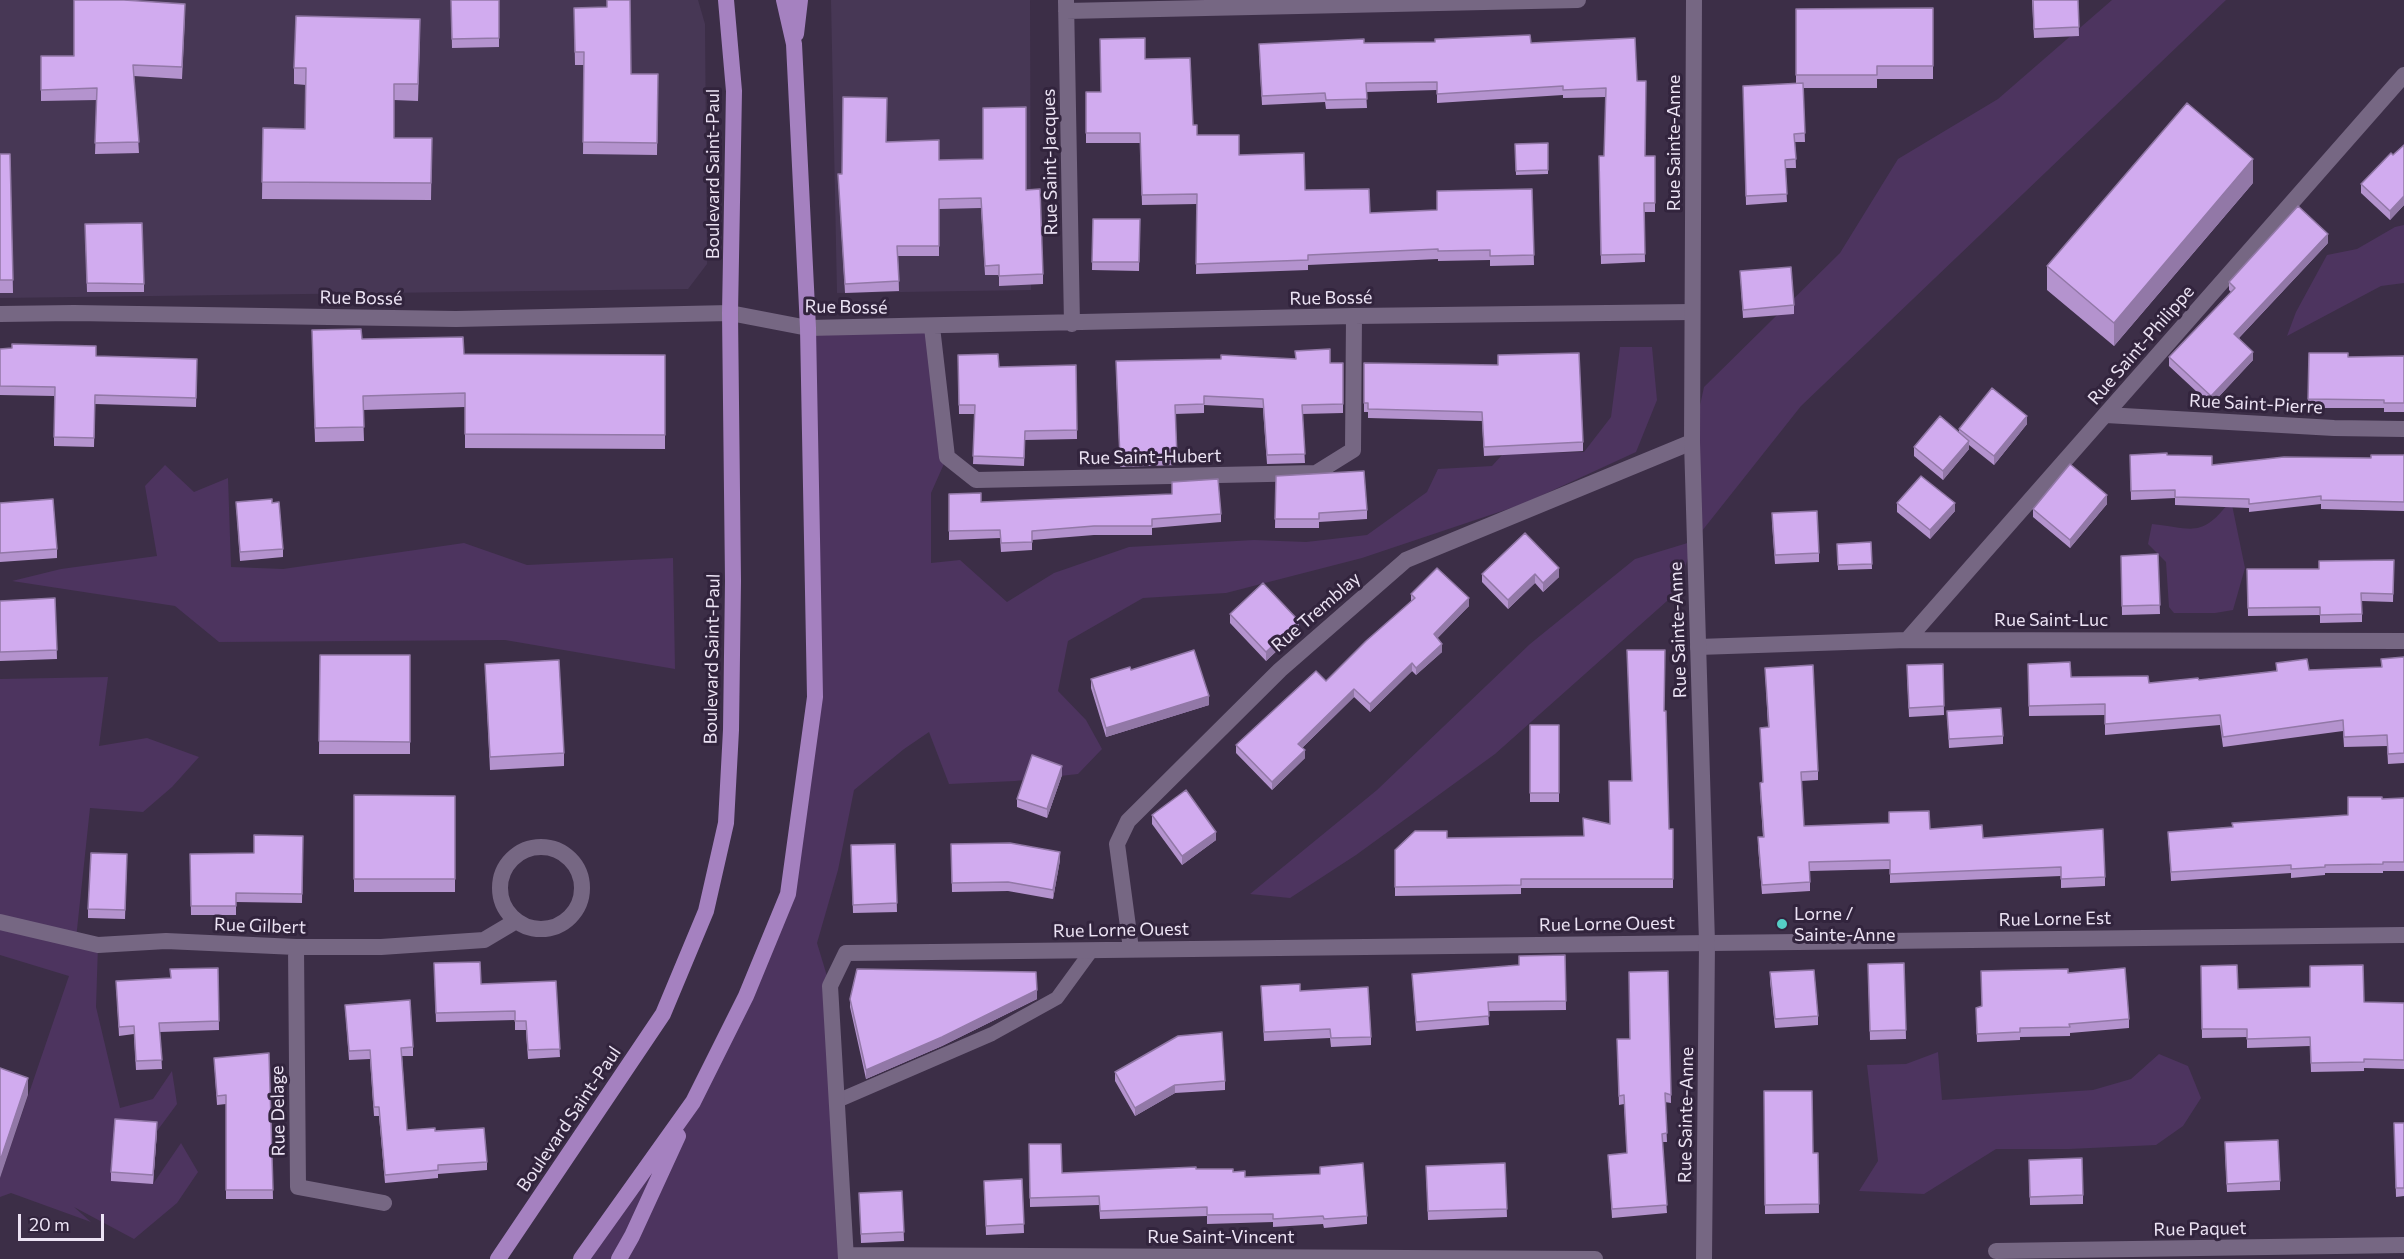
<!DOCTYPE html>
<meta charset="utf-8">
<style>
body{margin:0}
#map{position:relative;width:2404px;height:1259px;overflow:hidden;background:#3c2e47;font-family:Commissioner,sans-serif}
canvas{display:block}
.scale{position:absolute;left:18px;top:1214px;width:86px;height:27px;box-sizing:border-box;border:3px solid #ece3f4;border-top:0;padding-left:8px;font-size:18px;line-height:21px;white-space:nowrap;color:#ece3f4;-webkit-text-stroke:4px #32243d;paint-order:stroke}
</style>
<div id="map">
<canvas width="2404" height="1259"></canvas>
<div class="scale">20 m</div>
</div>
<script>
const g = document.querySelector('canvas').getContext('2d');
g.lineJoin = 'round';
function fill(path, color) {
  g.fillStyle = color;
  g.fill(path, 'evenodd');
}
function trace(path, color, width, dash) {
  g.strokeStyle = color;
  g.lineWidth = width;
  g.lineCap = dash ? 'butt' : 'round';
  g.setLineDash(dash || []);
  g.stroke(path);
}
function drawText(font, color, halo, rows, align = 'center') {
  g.font = font + ' Commissioner,sans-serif';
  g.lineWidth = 6;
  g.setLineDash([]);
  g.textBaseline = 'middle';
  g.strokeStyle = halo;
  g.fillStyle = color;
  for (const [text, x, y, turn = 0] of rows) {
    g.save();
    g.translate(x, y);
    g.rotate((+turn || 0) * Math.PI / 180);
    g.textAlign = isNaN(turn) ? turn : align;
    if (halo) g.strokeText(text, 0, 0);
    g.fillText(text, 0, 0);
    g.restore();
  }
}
const built = new Path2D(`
 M0 0H698L705 24 707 264 688 289 0 298Z
 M831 0H1030L1031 290 837 293Z`);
const green = new Path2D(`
 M2112 0H2226L1801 406 1694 541 1676 593 1495 754 1356 855 1290 898 1250 894 1377 790 1530 644 1635 559 1694 541 1692 442 1704 387 1840 253 1898 159 1998 99Z
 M2404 225V283L2381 286 2287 336 2296 312 2327 255 2357 249 2395 227Z
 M932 327 947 457 931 493V563L960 560 1007 602 1054 573 1129 547 1254 540 1306 542 1367 535 1427 492 1438 469 1492 466 1521 434 1541 453 1584 452 1611 417 1620 347H1652L1657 400 1636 452 1523 504 1362 558 1226 593 1143 598 1068 641 1058 691 1086 720 1102 749 1078 774 1015 781 949 784 929 732 904 749 854 790 838 870 817 943 830 986 846 1259H581L693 1102 788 894 815 697 808 328Z
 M165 465 194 492 228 478 231 567 283 569 464 543 527 565 673 558 675 669 505 640 219 642 175 606 12 581 61 569 157 556 145 486Z
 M2231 500 2245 568 2233 610 2215 613H2174L2169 607 2166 562 2148 544 2152 524C2195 529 2202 538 2231 500Z
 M108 677 99 746 147 738 199 757 172 787 143 812 90 808 76 939 98 945 96 1007 120 1108 153 1099 172 1071 177 1104 157 1131 153 1184 181 1143 198 1172 177 1203 134 1239 74 1207 91 1222 11 1193 0 1197V1178L69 976 0 955V679Z
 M1938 1052 1942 1100 2093 1090 2131 1079 2159 1054 2188 1066 2201 1098 2183 1126 2156 1145 2069 1149H1996L1924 1194 1859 1191 1878 1161 1867 1065 1906 1064Z`);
const service = new Path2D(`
 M837 1101 992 1034 1057 998 1092 950`);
const minor = new Path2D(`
 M1066 1 1072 324
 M1066 11 1578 0
 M0 314 74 313 456 319 730 313 808 328 1354 316 1692 312
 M932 327 947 457 976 480 1316 473 1353 450 1354 316
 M2106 415 2334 428 2404 429
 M1907 640 2404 75
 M1698 647 1907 640 2404 641
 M500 888a41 41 0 1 1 82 0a41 41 0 1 1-82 0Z
 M0 922 98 945 166 941 296 947H381L484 940 516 921
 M296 947 298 1187 384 1203
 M1131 949 1117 844 1128 821 1280 670 1406 560 1692 442
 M1996 1251 2404 1245
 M846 1255 1595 1259
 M846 1259 830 986 846 953 2404 935`);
const tertiary = new Path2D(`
 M1694 0 1692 442 1707 943 1704 1259`);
const primary = new Path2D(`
 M796 34 800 0
 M498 1259 663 1014 706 911 726 823 731 730 733 581 730 313 734 91 726 0
 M581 1259 693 1102 746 996 788 894 815 697 808 328 794 44 784 0
 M619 1259 632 1236 678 1136`);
const wall = new Path2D(`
 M451 0H499V47L452 48Z
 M2032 0H2078L2079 36 2034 38Z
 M124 1 185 15 182 79 134 76 139 153 95 154 97 100 41 101V56H74Z
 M574 8 631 74H658L657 155 583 154 584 65H575Z
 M1933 8V79H1877V88H1803L1805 142H1795L1796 168H1785L1787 202 1746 205 1743 86 1796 84V9Z
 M420 36 418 101 394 100V138H432L431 200 262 199 263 128 305 129 306 85 294 84V68Z
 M1364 43H1531L1637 81 1645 156H1655V212H1644L1645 262 1601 264 1599 156H1604L1606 97 1563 98V95L1437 103V90L1366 92 1367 108 1326 109 1325 102 1262 105 1259 53Z
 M1145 59 1193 125 1197 135 1239 155 1305 190 1370 213 1437 210 1532 189 1534 265 1490 266V260L1438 261V259L1308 265V270L1196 274 1197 204 1142 205 1140 143H1086V92H1101Z
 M886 142 1026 190 1043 274V284L999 286V275H985L981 208 939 209V256H898L899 291 845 293 838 174H842Z
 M1548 143V174L1516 175 1515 144Z
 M2404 145V205L2390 220 2361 193V184Z
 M0 154H10L13 293H0Z
 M2253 183 2114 346 2047 290V266Z
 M1093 219H1140L1139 271 1092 270Z
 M85 224 144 284V292H87Z
 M2328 243 2239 338 2253 360 2211 405 2169 366V357L2231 292 2229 290V282Z
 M1740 271 1794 305V314L1743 318Z
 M362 339 464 354 665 355V449L465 448V407L363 410 364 441 315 442 312 344Z
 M0 349 96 356 197 359 196 407 95 404 94 447 54 446V396L0 395Z
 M2309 353 2348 357 2404 356V412H2384V408H2308Z
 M958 355 999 367 1076 365 1077 439 1025 440 1024 466 973 464 975 414H959Z
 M1330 363H1343V413L1302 414 1305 463 1267 464 1263 408 1204 405V413L1175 414 1177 465 1120 467 1116 369Z
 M1364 363 1583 442V451L1484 456 1482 421 1368 418V412H1364Z
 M2027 424 1994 465 1969 445V449L1943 480 1914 456V447L1959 433V429Z
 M2130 455H2167L2212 465 2371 458 2404 455V511L2321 509V504L2249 512V508L2175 505V498L2131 500Z
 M1276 476 1367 510V519L1319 522V528H1275Z
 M949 494 981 502 1221 514V522L1152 528V535H1094L1032 540V550L1001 552 1000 538 949 540Z
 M236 502 272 503 283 549V557L240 561Z
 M0 503 57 549V558L0 562Z
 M1897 503 1955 511 1930 539 1897 512Z
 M2107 504 2070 548 2033 517V509Z
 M1772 522 1819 553V562L1775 564Z
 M1525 533 1559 577 1543 592 1535 583 1508 609 1482 582V574Z
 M1871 542 1872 569 1838 570 1837 544Z
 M2158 554 2160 614 2122 615 2121 556Z
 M2394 560 2393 602 2362 601V622L2320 623V615L2248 616 2247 569H2319Z
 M1411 594 1469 606 1437 638 1442 652 1416 675 1412 671 1370 712 1354 697 1302 748 1305 758 1272 790 1236 753V745L1326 681 1411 601Z
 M55 598 57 659 0 661V601Z
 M1230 614 1299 630 1266 661 1230 623Z
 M320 655H410V754H319Z
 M2404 657V763L2388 764 2387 746 2344 747 2343 731 2223 747 2220 725 2105 735V715L2029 716 2028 664 2071 677 2149 683 2199 680 2276 671V663L2309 670 2381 667V659Z
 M485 664 564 753V766L490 770Z
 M1943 664 1944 715 1909 717 1907 674Z
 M1765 668 1818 771V780L1801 781 1804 826 1930 829 1983 838 2105 877V886L2061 888V876L1890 883V869L1810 871V891L1762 894 1758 846V837H1763L1760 791V783L1763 782 1760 728 1768 727Z
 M1131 670 1209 705 1106 737 1091 688V679Z
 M1664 711 1669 829H1673V888H1521V894L1395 896V850L1447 838 1583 836 1610 824 1631 781Z
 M1947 711 2003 736V744L1949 748Z
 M1530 725H1559V802H1530Z
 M1062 775 1047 818 1017 807V799Z
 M354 795 455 796V892H354Z
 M2404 798V871H2383V873H2325V875L2291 878V873L2171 881 2168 832 2232 827 2348 815 2382 799Z
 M1152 815 1216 840 1182 865 1152 824Z
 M303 836 302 903 236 902V915H191L190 854 254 853Z
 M895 844 897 912 853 913 851 845Z
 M951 844 1060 860 1053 899 1008 891 952 892Z
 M127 854 125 919 88 918V909Z
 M1565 955 1566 1010 1488 1011 1489 1025 1416 1031 1412 974 1519 965Z
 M434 963 481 984 556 981 560 1057 528 1059 526 1030H515V1020L436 1022Z
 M1904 963 1906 1039 1870 1040 1868 964Z
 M2201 966 2238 989 2364 1002 2404 1003V1069L2364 1068V1071L2311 1072 2310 1046 2247 1048V1037L2202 1038Z
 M218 968 219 1030 160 1032 162 1069 136 1070 134 1034 119 1036 116 981 170 978Z
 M1668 971 1671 1103 1665 1102 1667 1142H1662L1667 1213 1612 1218 1608 1155 1627 1153 1624 1104 1619 1105 1617 1039H1630Z
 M1770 972 1818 1016V1025L1775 1028 1770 981Z
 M2068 973 2129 1019V1028L2070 1033V1036L2020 1037V1040L1977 1042 1976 1008Z
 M1261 986 1300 991 1371 1037V1045L1331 1047 1330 1038 1264 1041Z
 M850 999H1037L942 1046 866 1079 850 1007Z
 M345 1005 413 1047V1056H402L407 1130 435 1131 487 1162V1170L438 1174V1178L385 1183 379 1116H374L370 1059 349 1060Z
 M269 1053 273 1199H226V1104L217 1105 214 1058Z
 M1115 1072 1225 1081V1090L1175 1093 1135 1116 1115 1081Z
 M1764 1091 1813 1153H1818L1819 1213 1765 1214Z
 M2394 1123H2404V1196L2396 1197Z
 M157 1131 153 1184 111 1181V1172Z
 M1029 1144 1062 1173 1196 1169 1233 1172 1245 1177 1320 1174V1167L1367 1216V1224L1324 1228 1323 1224 1273 1227V1222L1207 1224V1216L1100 1219 1099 1205 1030 1207Z
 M2225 1151 2280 1181V1190L2227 1192Z
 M2029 1160 2083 1195V1204L2030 1205Z
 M1505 1163 1507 1217 1428 1220 1426 1166Z
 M1022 1179 1024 1233 986 1235 984 1181Z
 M902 1191 904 1241 861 1243 859 1193Z`);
const shadedWall = new Path2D(`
 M2253 159V183L2114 346V323Z
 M2404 196V205L2390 220V211Z
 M2328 234V243L2234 343V334Z
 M2253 352V360L2211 405V396Z
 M2027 416V424L1994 465V456Z
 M1969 441V449L1943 480V471Z
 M2107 495V504L2070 548V540Z
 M1955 503V511L1930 539V530Z
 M1559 568V577L1543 592V583Z
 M1535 574V583L1508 609V600Z
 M1469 598V606L1434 642V634Z
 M1299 621V630L1266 661V652Z
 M1442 644V652L1416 675V668Z
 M1412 663V671L1370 712V704Z
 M1354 689V697L1298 752V744Z
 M1209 696V705L1106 737V728Z
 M1305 750V758L1272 790V782Z
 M1062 766V775L1047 818V809Z
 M1216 832V840L1182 865V856Z
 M1060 852V860L1053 899V890Z
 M1037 990V999L942 1046 866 1079V1070Z
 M28 1078V1095L0 1178V1161Z
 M1175 1085V1093L1135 1116V1108Z
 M157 1122V1131L153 1184V1175Z`);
const building = new Path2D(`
 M74 0H124L185 4 182 67 133 65 139 142 95 143 97 88 41 90V56H74Z
 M451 0H499V38L452 39Z
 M607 0H630L631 74H658L657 143 583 142 584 52H575L574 8 607 7Z
 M2033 0H2078L2079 27 2034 29Z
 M1933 8V66H1877V75H1796V9Z
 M296 16 420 19 418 84H394V138H432L431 183 262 182 263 128 305 129 306 68H294Z
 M1530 35 1531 43 1635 38 1637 81H1646L1645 156H1655V203H1644L1645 254 1601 255 1599 156H1604L1606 88 1563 90V86L1437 94V82L1366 83 1367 99 1326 100 1325 93 1262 96 1259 44 1364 39V43L1435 42V39Z
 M1145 38V59L1190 58 1193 125H1197V135H1239V155L1304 153 1305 190 1369 189 1370 213 1437 210V191L1532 189 1534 255 1490 256V250L1438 251V249L1308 255V260L1196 264 1197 194 1142 195 1140 133H1086V92H1101L1100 39Z
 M1803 83 1805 133 1794 134 1796 159 1785 160 1787 194 1746 196 1743 86Z
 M843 97 887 98 886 142 939 140V160L983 159V108L1026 107V190L1040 189 1043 274 999 276V265L985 266 981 198 939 199V246H897L899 281 845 284 838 174H842Z
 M2187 103 2253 159 2114 323 2047 266Z
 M1548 143V170L1516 171 1515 144Z
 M2404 145V196L2390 211 2361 184 2391 153 2393 155Z
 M0 154H10L13 280H0Z
 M2298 206 2328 234 2234 334 2253 352 2211 396 2169 357 2235 288 2229 282Z
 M1093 219H1140L1139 262H1092Z
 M142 223 144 284 87 283 85 224Z
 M1791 267 1794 305 1743 310 1740 271Z
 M361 329 362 339 463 337 464 354 665 355V435L465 434V393L363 396 364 427 315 428 312 330Z
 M12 344 96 346V356L197 359 196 398 95 395 94 438 54 437 55 387 0 386V349L12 348Z
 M1330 349V363H1343V404L1302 405 1305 454 1267 455 1263 399 1204 396V404L1175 405 1177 457 1120 458 1116 361 1221 359V355L1296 359 1295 351Z
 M1579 353 1583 442 1484 447 1482 412 1368 409V403H1364V363L1498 365V355Z
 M2309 353H2348V357L2404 356V403H2384V400L2308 399Z
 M998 354 999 367 1076 365 1077 430 1025 431 1024 458 973 456 975 405H959L958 355Z
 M1992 388 2027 416 1994 456 1959 429Z
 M1940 416 1969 441 1943 471 1914 447Z
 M2167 453V455L2212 456V465L2284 457 2371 458V455H2404V502L2321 500V496L2249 504V499L2175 497V490L2131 491 2130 455Z
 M2070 464 2107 495 2070 540 2033 509Z
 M1364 471 1367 510 1319 513V519H1275L1276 476Z
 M1921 476 1955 503 1930 530 1897 503Z
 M1218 479 1221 514 1152 519V526H1094L1032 531V542L1001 543 1000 530 949 531V494L981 493V502L1172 494V482Z
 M53 499 57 549 0 553V503Z
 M272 499V503L279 502 283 549 240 552 236 502Z
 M1817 511 1819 553 1775 555 1772 513Z
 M1525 533 1559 568 1543 583 1535 574 1508 600 1482 574Z
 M1871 542 1872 564 1838 565 1837 544Z
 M2158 554 2160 605 2122 606 2121 556Z
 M2394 560 2393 594 2361 593 2362 614 2320 615V607L2248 608 2247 569H2319V561Z
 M1437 568 1469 598 1434 634 1442 644 1416 668 1412 663 1370 704 1354 689 1298 744 1305 750 1272 782 1236 745 1316 671 1326 681 1366 641 1415 598 1411 594Z
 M1263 583 1299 621 1266 652 1230 614Z
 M55 598 57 650 0 652V601Z
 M1194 650 1209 696 1106 728 1091 679 1130 667 1131 670Z
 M1627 650H1665L1664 711H1666L1669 829H1673V879H1521V885L1395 887V850L1415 831H1447V838L1584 836 1583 818 1610 824 1609 781H1632Z
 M320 655H410V742L319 741Z
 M2404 657V753L2388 754 2387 735 2344 737 2343 720 2223 737 2220 715 2105 724V704L2029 706 2028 664 2070 662 2071 677 2148 676 2149 683 2198 678 2199 680 2277 671 2276 663 2307 659 2309 670 2382 667 2381 659Z
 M559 660 564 753 490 757 485 664Z
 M1943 664 1944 706 1909 708 1907 665Z
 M1813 665 1818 771 1801 772 1804 826 1889 823V812L1929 811 1930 829 1982 825 1983 838 2103 829 2105 877 2061 879V867L1890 874V860L1809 862 1810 882 1762 885 1758 837H1764L1760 783 1763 782 1760 728 1769 727 1765 668Z
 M2001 708 2003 736 1949 739 1947 711Z
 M1530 725H1559V793H1530Z
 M1032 755 1062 766 1047 809 1017 799Z
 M1186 790 1216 832 1182 856 1152 815Z
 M354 795 455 796V879H354Z
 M2348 797H2382V799L2404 798V862H2383V864L2325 865V867L2291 869V865L2171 872 2168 832 2233 827 2232 823 2348 815Z
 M254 835 303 836 302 894 236 893V906H191L190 854 254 853Z
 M1010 843 1060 852 1053 890 1008 882 952 883 951 844Z
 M895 844 897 903 853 905 851 845Z
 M91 853 127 854 125 910 88 909Z
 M1565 955 1566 1001 1488 1002 1489 1016 1416 1022 1412 974 1519 965V956Z
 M480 962 481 984 556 981 560 1049 528 1050 526 1021H515V1011L436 1013 434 963Z
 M1904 963 1906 1030 1870 1031 1868 964Z
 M2237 965 2238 989 2310 987V966L2363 965 2364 1002 2404 1003V1060L2364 1059V1062L2311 1063 2310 1037 2247 1039V1029H2202L2201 966Z
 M218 968 219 1021 159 1023 162 1060 136 1061 134 1026 119 1027 116 981 171 978 170 969Z
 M2125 968 2129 1019 2069 1024 2070 1027 2020 1028V1032L1977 1034 1976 1008 1982 1006 1981 971 2068 969V973Z
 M857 969 1036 972 1037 990 942 1037 866 1070 850 999Z
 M1814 970 1818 1016 1775 1019 1770 972Z
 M1668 971 1671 1095 1665 1093 1667 1133 1662 1134 1667 1205 1612 1209 1608 1155 1627 1153 1624 1095 1619 1096 1617 1039H1630L1629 972Z
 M1300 984V991L1368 987 1371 1037 1331 1038 1330 1029 1264 1032 1261 986Z
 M410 1000 413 1047 401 1048 407 1130 435 1128V1131L484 1128 487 1162 438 1165V1170L385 1175 379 1107H374L370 1050 349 1051 345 1005Z
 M1222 1032 1225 1081 1175 1085 1135 1108 1115 1072 1178 1036Z
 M269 1053 273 1190H226V1095L217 1096 214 1058Z
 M0 1068 28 1078 0 1161Z
 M1764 1091H1812L1813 1153H1818L1819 1204 1765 1205Z
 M115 1119 157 1122 153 1175 111 1172Z
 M2394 1123H2404V1188H2396Z
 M2278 1140 2280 1181 2227 1184 2225 1142Z
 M1029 1144H1061L1062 1173 1196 1167V1169H1233V1172L1245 1171V1177L1320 1174V1167L1363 1163 1367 1216 1324 1219 1323 1216 1273 1219V1214L1207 1215V1207L1100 1211 1099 1196 1030 1198Z
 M2082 1158 2083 1195 2030 1197 2029 1160Z
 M1505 1163 1507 1209 1428 1211 1426 1166Z
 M1022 1179 1024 1224 986 1226 984 1181Z
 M902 1191 904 1232 861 1234 859 1193Z`);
const markers = [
 [1782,924,6,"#55cec6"]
];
const streetNames = [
 ["Rue Sainte-Anne",1674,143,-90],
 ["Rue Saint-Jacques",1050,162,-91],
 ["Boulevard Saint-Paul",713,174,-90],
 ["Rue Bossé",361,298,1],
 ["Rue Bossé",1331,298,-1],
 ["Rue Bossé",846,307,1],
 ["Rue Saint-Philippe",2141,345,-49],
 ["Rue Saint-Pierre",2256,404,3],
 ["Rue Saint-Hubert",1150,457,-1],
 ["Rue Tremblay",1316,612,-41],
 ["Rue Saint-Luc",2051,620],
 ["Rue Sainte-Anne",1678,630,-92],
 ["Boulevard Saint-Paul",712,659,-89],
 ["Rue Lorne Est",2055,919,-1],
 ["Rue Lorne Ouest",1607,924,-1],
 ["Rue Gilbert",260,926,2],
 ["Rue Lorne Ouest",1121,930,-1],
 ["Rue Delage",278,1111,-91],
 ["Rue Sainte-Anne",1686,1115,-89],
 ["Boulevard Saint-Paul",569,1119,-56],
 ["Rue Paquet",2200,1229,-1],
 ["Rue Saint-Vincent",1221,1237]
];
const poiNames = [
 ["Lorne /",1794,914],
 ["Sainte-Anne",1794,935]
];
fill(built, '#473755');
fill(green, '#4d345f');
trace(service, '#766783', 14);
trace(minor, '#766783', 16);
trace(tertiary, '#766783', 16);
trace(primary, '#a581c0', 16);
fill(wall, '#b493ce');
fill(shadedWall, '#9278a7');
fill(building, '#d1abef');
trace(building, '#9278a7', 1.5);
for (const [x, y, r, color] of markers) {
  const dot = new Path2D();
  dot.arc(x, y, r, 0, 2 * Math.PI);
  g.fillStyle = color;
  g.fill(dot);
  trace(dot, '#32243d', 2);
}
drawText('18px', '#ece3f4', '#32243d', streetNames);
drawText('18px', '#ece3f4', '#32243d', poiNames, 'left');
</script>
